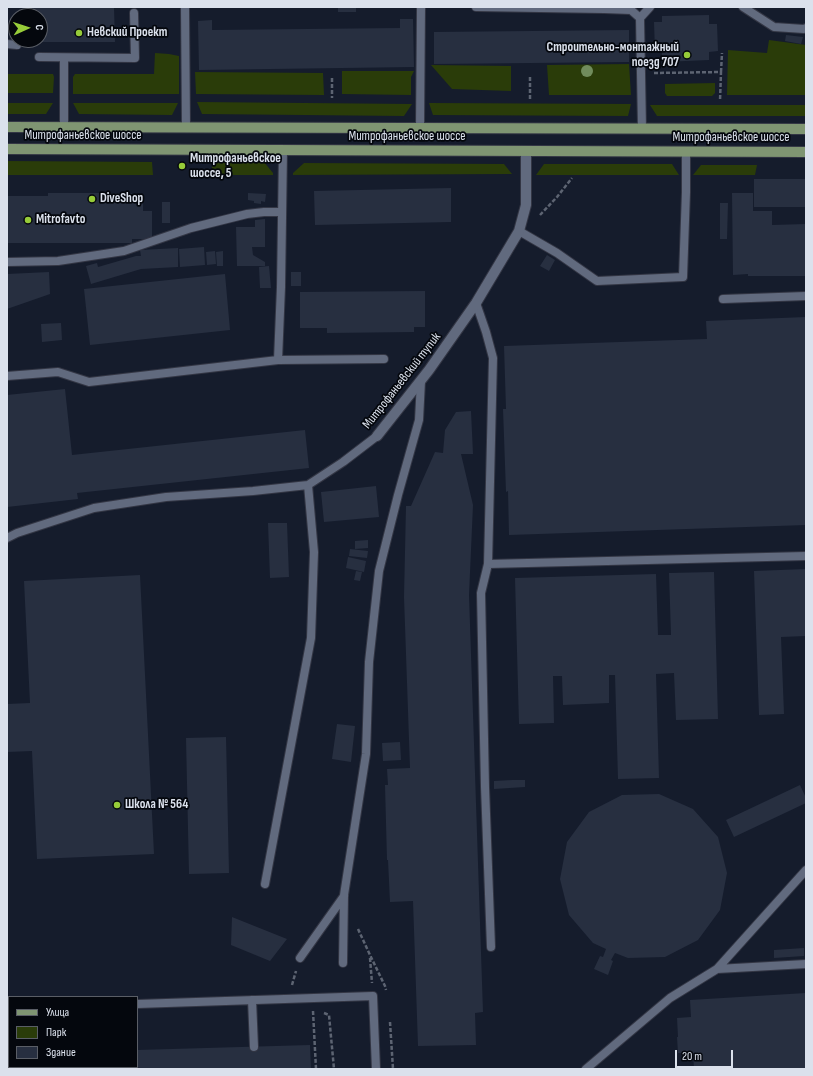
<!DOCTYPE html>
<meta charset="utf-8">
<style>
body{margin:0}
#map{position:relative;width:813px;height:1076px;overflow:hidden;background:#151c2c;font-family:"Sofia Sans Condensed",sans-serif}
canvas{display:block}
.frame{position:absolute;inset:0;border:8px solid #dbe1ec;pointer-events:none}
.legend{position:absolute;left:8px;top:996px;width:130px;height:72px;box-sizing:border-box;background:#04070d;border:1px solid #5a5e66;margin:0;padding:5px 7px;list-style:none;font-size:12px;color:#dbe1ec}
.legend li{display:flex;align-items:center;gap:8px;height:20px}
.legend b{width:20px;border:1px solid #5a5e66}
.north{position:absolute;left:8px;top:8px;width:40px;height:40px;box-sizing:border-box;background:#04070d;border:1px solid #5a5e66;border-radius:50%;rotate:87deg;font-size:11px;font-weight:700;line-height:16px;text-align:center;color:#dbe1ec}
.north::after{content:'';display:block;margin:auto;width:14px;height:18px;background:#97cc39;clip-path:polygon(50% 0,100% 100%,50% 72%,0 100%)}
.scale{position:absolute;left:675px;top:1050px;width:58px;height:18px;box-sizing:border-box;border:2px solid #dbe1ec;border-top:0;padding-left:5px;font-size:12px;line-height:14px;white-space:nowrap;color:#dbe1ec;-webkit-text-stroke:3px #04070d;paint-order:stroke}
</style>
<div id="map">
<canvas width="813" height="1076"></canvas>
<div class="frame"></div>
<ul class="legend">
<li><b style="height:5px;background:#7f9572"></b>Улица</li>
<li><b style="height:11px;background:#2a3c09"></b>Парк</li>
<li><b style="height:11px;background:#272f40"></b>Здание</li>
</ul>
<div class="north">С</div>
<div class="scale">20 m</div>
</div>
<script>
const g = document.querySelector('canvas').getContext('2d');
g.lineJoin = 'round';
function fill(path, color) {
  g.fillStyle = color;
  g.fill(path, 'evenodd');
}
function trace(path, color, width, dash) {
  g.strokeStyle = color;
  g.lineWidth = width;
  g.lineCap = dash ? 'butt' : 'round';
  g.setLineDash(dash || []);
  g.stroke(path);
}
function drawText(font, color, halo, rows, align = 'center') {
  g.font = font + ' "Sofia Sans Condensed",sans-serif';
  g.lineWidth = 3.5;
  g.setLineDash([]);
  g.textBaseline = 'middle';
  g.strokeStyle = halo;
  g.fillStyle = color;
  for (const [text, x, y, turn = 0] of rows) {
    g.save();
    g.translate(x, y);
    g.rotate((+turn || 0) * Math.PI / 180);
    g.textAlign = isNaN(turn) ? turn : align;
    if (halo) g.strokeText(text, 0, 0);
    g.fillText(text, 0, 0);
    g.restore();
  }
}
const green = new Path2D(`
 M769 40 806 45V95H727L728 50 767 53Z
 M155 53 169 54 179 56V94H73V77L75 74H154Z
 M629 64 631 95H549L547 65Z
 M431 65 511 66V91L452 89Z
 M342 71H414L411 77V95L342 94Z
 M195 72 323 73 324 95 196 94Z
 M7 74H53L54 77 53 93H7Z
 M715 83V93L712 96H667L665 93V84Z
 M197 102 412 104 404 116 202 114Z
 M7 103H53L46 114H7Z
 M73 103H178L172 115 79 114Z
 M429 103 631 104 628 116 433 115Z
 M650 105H806V116H657Z
 M7 161 152 162 153 175H7Z
 M212 162H264L273 173V175H212Z
 M304 163 504 164 512 174 293 175V173Z
 M544 164H672L679 175H536Z
 M701 165H757L755 175H693Z`);
const building = new Path2D(`
 M33 7H114L115 42H33V40H40V16H33Z
 M338 7H356V12H338Z
 M709 15V24H717L718 51 709 52V60L662 62V52H655L654 22H662V16Z
 M400 19H413L414 67 199 70 198 21 212 20V30L400 28Z
 M629 30V62L434 64V32Z
 M786 35 803 37 801 44 785 41Z
 M754 179H805V189H806V207H754Z
 M451 188V222L315 225 314 191Z
 M48 193H132V198H143V211H152V239H132V243H7V196H48Z
 M248 193 266 194 265 202 261 201V204L254 203V201L248 200Z
 M732 193H753V211H772V225L806 224V276H748V274L733 275Z
 M162 202H170V223H162Z
 M720 203H728L727 239H720Z
 M265 219V247H252L253 255 265 262V266H237L236 227H255V220Z
 M204 247 205 265 180 267 179 249Z
 M178 248V267L141 269 91 284 86 266 97 263 98 267 136 256H141L140 250Z
 M215 251 216 264 207 265 206 252Z
 M223 251V266H217L216 252Z
 M547 255 555 260 549 271 540 266Z
 M269 266 271 288H260L259 267Z
 M49 272 50 294 7 309V274Z
 M291 272H301V286H291Z
 M225 274 230 330 90 345 84 289Z
 M425 291V327H414V332L327 333V328H300V292Z
 M806 317V525L509 535 508 491 506 492 503 409H506L504 346 707 339 706 321Z
 M61 323 62 340 42 342 41 324Z
 M65 389 72 455 305 430 309 468 77 493 78 499 7 507V395Z
 M471 411 473 454H461L473 505 469 595 483 1012 475 1013 476 1045 418 1046 413 901 390 902 388 860H387L385 785H388L387 769 410 768 404 597 406 506H411L435 452 443 453 445 430 456 412Z
 M376 486 379 517 324 522 321 492Z
 M268 523H287L289 577 270 578Z
 M368 540V548L355 549V541Z
 M350 549 368 551 367 558 349 556Z
 M348 557 366 561 364 572 346 568Z
 M806 569V636L781 637 784 714 759 715 754 571Z
 M356 571 362 572 360 581 354 580Z
 M714 572 718 719 676 720 674 673 656 674 659 778 618 779 615 675H609V703L563 705 562 676H553L554 723 519 724 515 578 656 574 658 635H671L669 573Z
 M140 575 154 854 37 859 32 751 7 752V704L30 703 24 581Z
 M337 724 355 726 351 762 332 759Z
 M226 737 229 873 189 874 186 738Z
 M400 742 401 760 383 761 382 743Z
 M512 780H525V787L494 789V781Z
 M800 785 806 798V803L734 837 726 820Z
 M659 794 693 809 718 837 727 873 720 910 698 940 665 957 628 958 615 953 611 960 613 961 608 975 594 969 600 956 603 957 606 949 593 943 569 915 560 879 567 842 589 812 622 795Z
 M232 917 287 939 270 961 231 945Z
 M804 948V956L774 958V950Z
 M806 993V1069H694L693 1053H678L677 1037H678L677 1018 691 1017 690 1000Z
 M310 1045 311 1069H97V1067H137V1050Z`);
const path = new Path2D(`
 M721 72 722 53
 M654 73 721 72 720 101
 M332 78V98
 M530 99V75
 M540 215 557 197 572 178
 M358 929 370 955 385 986 386 990
 M370 958 372 983
 M292 985 296 971
 M313 1011 316 1069
 M324 1013 329 1015 334 1069
 M390 1022 393 1069
 M64 1067V1069`);
const lane = new Path2D(`
 M185 7 186 127
 M476 7 604 9 631 10 640 18
 M743 7 774 27 804 29 806 28
 M7 44 17 45
 M39 57 135 58 134 13
 M64 127V58
 M420 128 421 7
 M642 129 640 18 650 7
 M519 231 557 253 597 281 683 277 686 192V151
 M7 262 58 261 124 251 191 228 247 214 264 212H282
 M723 299 806 296
 M476 303 486 332 493 358 488 564 481 593 485 787 491 947
 M278 360 384 359
 M7 376 58 372 89 382 278 360 281 287 283 150
 M7 538 17 533 94 508 166 497 253 491 308 485 343 462 377 436
 M488 564 806 556
 M265 884 311 638 314 552 308 485
 M300 958 344 896
 M343 963 344 895 366 754 369 662 379 571 398 495 419 420 421 381
 M717 969 806 964
 M252 1000 254 1047
 M137 1004 373 996 376 1069
 M7 1009H9
 M11 1067V1069
 M586 1069 670 998 717 969 806 870`);
const street = new Path2D(`
 M377 436 429 370 476 303 519 231 526 205V151`);
const primary = new Path2D(`
 M7 127 806 129
 M7 149 806 152`);
const trees = [
 [587,71]
];
const markers = [
 [79,33,4,"#97cc39"],
 [687,55,4,"#97cc39"],
 [182,166,4,"#97cc39"],
 [92,199,4,"#97cc39"],
 [28,220,4,"#97cc39"],
 [117,805,4,"#97cc39"]
];
const poiNames = [
 ["Невский Проект",87,33],
 ["Строительно-монтажный",679,48,"right"],
 ["поезд 707",679,63,"right"],
 ["Митрофаньевское",190,159],
 ["шоссе, 5",190,174],
 ["DiveShop",100,199],
 ["Mitrofavto",36,220],
 ["Школа № 564",125,805]
];
const streetNames = [
 ["Митрофаньевское шоссе",83,136],
 ["Митрофаньевское шоссе",407,137],
 ["Митрофаньевское шоссе",731,138],
 ["Митрофаньевский тупик",402,381,-52]
];
fill(green, '#2a3c09');
fill(building, '#272f40');
trace(lane, '#333644', 10);
trace(street, '#333644', 12);
trace(primary, '#333644', 12);
trace(path, '#5d6472', 2.5, [4, 2]);
trace(lane, '#616a7e', 8);
trace(street, '#616a7e', 10);
trace(primary, '#7f9572', 10);
g.fillStyle = '#718c5c';
for (const [x, y] of trees) {
  g.beginPath();
  g.arc(x, y, 6, 0, 2 * Math.PI);
  g.fill();
}
for (const [x, y, r, color] of markers) {
  const dot = new Path2D();
  dot.arc(x, y, r, 0, 2 * Math.PI);
  g.fillStyle = color;
  g.fill(dot);
  trace(dot, '#04070d', 1.5);
}
drawText('bold 13px', '#dbe1ec', '#04070d', poiNames, 'left');
drawText('13px', '#dbe1ec', '#04070d', streetNames);
</script>
